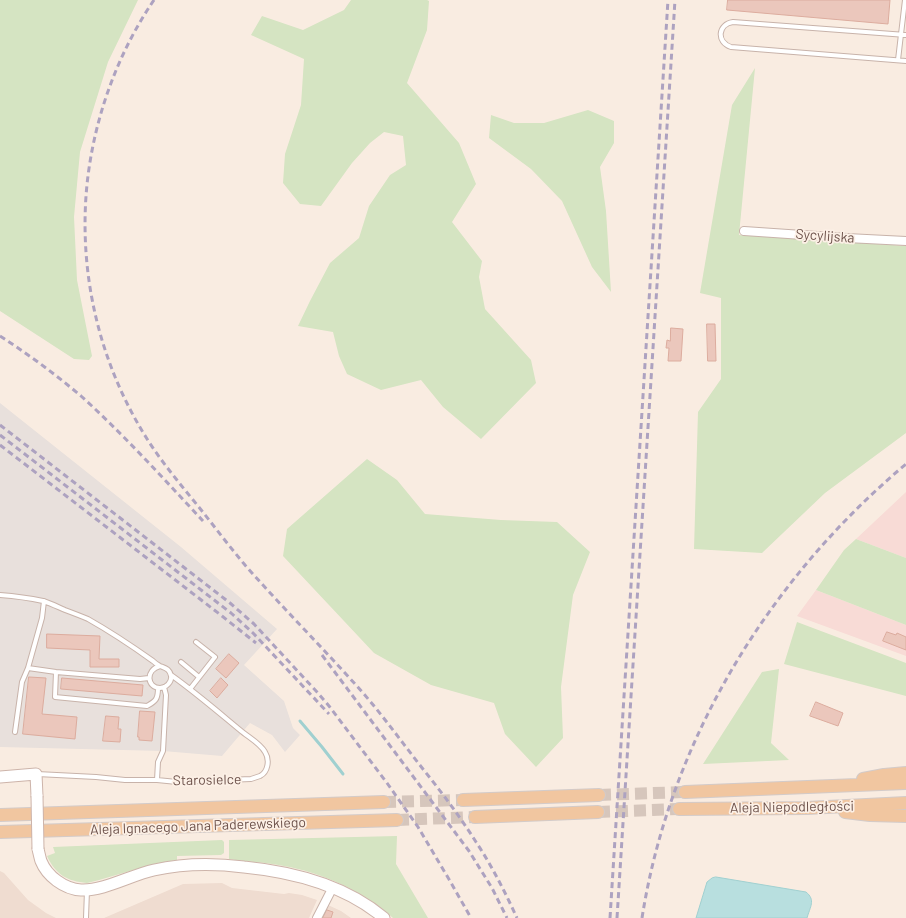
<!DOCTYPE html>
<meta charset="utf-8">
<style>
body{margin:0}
canvas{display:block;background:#f9ece1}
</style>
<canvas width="906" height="918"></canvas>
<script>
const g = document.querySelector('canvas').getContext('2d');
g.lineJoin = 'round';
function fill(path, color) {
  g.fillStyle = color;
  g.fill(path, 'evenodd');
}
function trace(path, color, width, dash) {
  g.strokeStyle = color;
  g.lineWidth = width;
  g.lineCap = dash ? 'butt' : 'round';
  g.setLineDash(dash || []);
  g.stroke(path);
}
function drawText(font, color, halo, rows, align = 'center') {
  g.font = font + ' Barlow,sans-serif';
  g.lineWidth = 3.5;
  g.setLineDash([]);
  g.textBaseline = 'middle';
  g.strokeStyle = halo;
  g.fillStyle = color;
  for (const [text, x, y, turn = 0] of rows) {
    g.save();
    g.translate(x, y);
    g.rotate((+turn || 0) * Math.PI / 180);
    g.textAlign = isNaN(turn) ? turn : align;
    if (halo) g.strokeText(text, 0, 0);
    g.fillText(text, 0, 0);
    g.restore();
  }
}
const residential = new Path2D(`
 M0 871 4 873 28 900 46 913 56 918H0Z
 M222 883 232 888 284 894 289 893 302 895 317 900 309 918H104L183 884Z
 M328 905 341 911 351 918H322Z`);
const commercial = new Path2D(`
 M906 492V558L856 539Z
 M816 590 906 625V656L797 616Z`);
const industrial = new Path2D(`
 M0 403 181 547 277 629 244 665 284 701 293 728 300 735 285 752 272 735 250 723 222 756 163 751 0 747Z`);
const green = new Path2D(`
 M0 0H138L108 62 80 152 74 217 77 280 92 356 89 360 74 359 0 311Z
 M351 0H427L429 1 427 30 407 83 459 143 476 184 452 222 482 261 479 277 485 309 531 360 536 383 481 439 443 407 421 380 381 390 347 374 339 356 333 332 298 326 310 301 330 263 359 238 369 206 390 175 406 165 403 136 384 132 370 143 352 163 321 206 300 204 283 183 285 154 301 105 304 59 251 35 262 16 303 30 344 10Z
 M755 68 739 235 906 246V433L825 493 762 553 694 549 698 412 721 379V298L700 293 732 105Z
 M588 110 614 121V143L600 167 606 211 611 292 592 267 562 201 531 169 489 138 491 115 514 123H544Z
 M367 459 397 480 425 514 501 520 557 522 590 552 573 595 561 687 563 738 536 767 505 734 494 703 431 685 374 653 283 556 287 529Z
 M856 539 906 558V625L816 590 844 550Z
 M797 622 906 663V696L784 664Z
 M779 669 771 743 789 760 703 764 762 672Z
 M397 836 396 864 428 918H393C366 892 320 872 284 866 266 862 247 862 229 859V840Z
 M222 840 224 842V853L221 855 177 856V860C146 864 117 876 87 883 67 881 56 875 47 856L55 853 53 847Z`);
const water = new Path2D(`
 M716 877 806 892C816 900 810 907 807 918H696L707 882 712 878Z`);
const stream = new Path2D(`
 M300 721 322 747 343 774`);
const building = new Path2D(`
 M728 0H890L888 24 727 10Z
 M707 324H715L716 361H708Z
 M671 328 683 329 681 361H668L669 348H666L667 340 670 341Z
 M887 632 896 635 897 633 906 637V650L883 641Z
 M47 634 100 636 99 659H119V667H90V650L47 648Z
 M229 654 239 663 226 678 216 669Z
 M29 677 46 678 42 714 77 717 75 739 23 734Z
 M62 678 143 685 142 696 61 689Z
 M221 678 228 685 217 698 210 691Z
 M816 702 843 713 838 726 810 716Z
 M140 711 155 712 152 741 139 740V737H138Z
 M106 716 119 717 118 729H121L120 742 103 741Z
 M327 910 333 912 331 918H323Z`);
const primaryTunnel = new Path2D(`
 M599 795 685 792
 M384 802 463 800
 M598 812 679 809
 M397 820 475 817`);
const lane = new Path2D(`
 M906 35 733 22C718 24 716 42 731 47L906 61
 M898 60 905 0
 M0 595C13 596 29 598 43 601 50 603 58 607 65 610 73 613 81 616 88 619 111 632 132 646 153 661 155 663 158 665 160 666 165 668 170 669 171 676 172 682 166 688 160 688 147 688 145 670 160 666
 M181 662 199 677
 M28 668 56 672 140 679 149 678
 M56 672 55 697 147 706C156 701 158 699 158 688
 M190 689 215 657 196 642
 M15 732 22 682 28 668 42 618 44 601
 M37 774 96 777 125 780H157L177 782 251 779C254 778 257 777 260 776 268 772 270 760 265 752 260 743 248 737 240 730 217 711 195 692 171 675
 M157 780 158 762 163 751 166 695 164 687
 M86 918 87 890`);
const street = new Path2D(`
 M744 231 847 238 906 241
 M317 918 333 887`);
const secondary = new Path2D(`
 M0 777 36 774 37 796
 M38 849C39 853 40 858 41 861 47 876 64 889 81 890 104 891 131 875 154 870 185 863 213 863 244 867 295 872 345 885 384 918`);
const primary = new Path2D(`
 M863 779 884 775 906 773
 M685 792 906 783
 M463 800 599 795
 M679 809 807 808 906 803
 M845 812 870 815 906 816
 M0 815 384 802
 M475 817 598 812
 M0 832 397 820`);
const rail = new Path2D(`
 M154 0C115 57 91 127 86 196 80 283 102 369 149 442 164 465 181 485 198 506 214 526 229 546 245 565 281 606 319 644 355 684 378 709 398 737 419 764 439 789 459 815 476 842 492 866 505 892 517 918
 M0 336C28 354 55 374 81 396 124 435 163 478 203 521
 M0 425 230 603 254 624 317 692 329 706 387 783 418 827 450 881 471 918
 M0 435 231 613 253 633 329 714
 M0 445 222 616 256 643
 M322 655 469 851 492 888 507 918
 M610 918 668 0
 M617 918 675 0
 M642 918C670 740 769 579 906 464`);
const secondaryBridge = new Path2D(`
 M37 796 38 849`);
const streetNames = [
 ["Sycylijska",825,236,4],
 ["Starosielce",207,780,-1],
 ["Aleja Niepodległości",792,807,-1],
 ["Aleja Ignacego Jana Paderewskiego",198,826,-2]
];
fill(residential, '#efdcd0');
fill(commercial, '#f8dbd6');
fill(industrial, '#e8e0dc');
fill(green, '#d5e4c2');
fill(water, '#b8dfdf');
trace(water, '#a0d0d0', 1);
trace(stream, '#a0d0d0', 3);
fill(building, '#ebc7bc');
trace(building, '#dcac9e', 1);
trace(primaryTunnel, '#d6c6bc', 12, [12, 6]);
trace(lane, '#c8b3aa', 6);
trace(street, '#c8b3aa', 10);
trace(secondary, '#cdb4aa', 13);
trace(primary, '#d3cbc9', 14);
trace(lane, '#fff', 4);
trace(street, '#fff', 8);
trace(secondary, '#fff', 11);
trace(primary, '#f1c6a0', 12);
trace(rail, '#ada2c0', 3, [6, 4]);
trace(secondaryBridge, '#cdb4aa', 13, []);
trace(secondaryBridge, '#fff', 11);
drawText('14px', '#6d524b', '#fcf0e6', streetNames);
</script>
